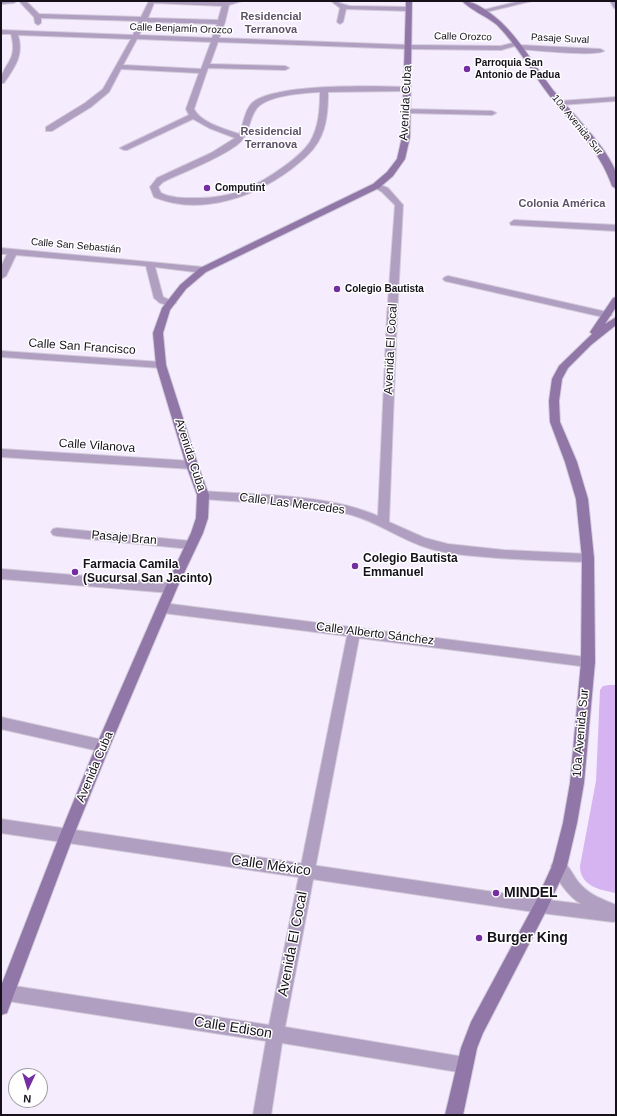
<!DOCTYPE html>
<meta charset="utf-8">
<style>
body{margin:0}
#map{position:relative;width:617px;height:1116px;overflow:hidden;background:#f5edfe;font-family:Arial,sans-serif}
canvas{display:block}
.frame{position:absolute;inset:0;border:2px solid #15101a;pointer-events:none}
.north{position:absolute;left:8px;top:1068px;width:40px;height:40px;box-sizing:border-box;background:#fff;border:1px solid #a19fa3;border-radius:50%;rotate:184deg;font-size:11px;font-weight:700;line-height:16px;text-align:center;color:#15101a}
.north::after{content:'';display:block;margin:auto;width:14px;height:18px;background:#742ea1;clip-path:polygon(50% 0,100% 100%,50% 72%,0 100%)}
</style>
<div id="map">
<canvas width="617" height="1116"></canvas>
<div class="frame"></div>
<div class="north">N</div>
</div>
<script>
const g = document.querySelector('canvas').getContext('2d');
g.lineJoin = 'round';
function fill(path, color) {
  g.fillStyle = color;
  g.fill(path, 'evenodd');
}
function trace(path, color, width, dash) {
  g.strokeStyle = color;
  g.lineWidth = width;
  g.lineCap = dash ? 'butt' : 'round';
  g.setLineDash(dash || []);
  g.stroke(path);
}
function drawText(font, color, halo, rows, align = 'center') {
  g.font = font + ' Arial,sans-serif';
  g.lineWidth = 3;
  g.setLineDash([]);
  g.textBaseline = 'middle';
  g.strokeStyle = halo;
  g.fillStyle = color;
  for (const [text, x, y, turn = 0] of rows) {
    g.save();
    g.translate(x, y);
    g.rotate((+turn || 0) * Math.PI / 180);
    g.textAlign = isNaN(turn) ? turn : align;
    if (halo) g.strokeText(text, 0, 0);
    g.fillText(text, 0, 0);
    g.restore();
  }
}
const green = new Path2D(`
 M609 685H616V893C600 890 580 886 580 866L596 781 600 690 603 686Z`);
const minor = new Path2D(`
 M1 1H17L14 3 1 4Z
 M19 1H26L39 14 141 17 149 1H242L229 5 225 22 219 38 409 45 501 46 516 42 518 43 519 45 600 49 604 51C596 57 532 50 518 49L515 46 501 50 409 49 218 42 210 64 285 66 289 68 285 70 208 68 194 109C201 123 225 129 239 134 244 124 244 111 252 103 274 83 376 86 407 87L411 89 407 91 328 92C328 109 327 127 318 142 311 154 300 162 290 170 252 198 200 216 154 197L150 187 157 178 211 153 235 138 209 128 193 119 127 150H124L120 148 189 115 186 109 199 73 121 69 109 92 91 107 52 131H46V127L85 103 103 89 131 39 18 35C24 55 15 67 4 83H1C1 63 19 63 11 34H1V30L133 35 139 21 41 18V23L38 25 35 23 34 17ZM154 3 222 6 218 20 148 18ZM146 22 217 24 212 38 139 35ZM137 39 211 42 201 69 123 65ZM320 92C320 109 319 127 310 142 304 151 294 159 286 165 256 187 231 199 194 198 183 198 171 198 161 193L158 187 163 182C187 170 215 161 237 145 249 136 248 123 255 111 263 95 304 93 320 92Z
 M331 1C338 1 343 5 350 6L409 7 412 9 409 11 346 9 343 22 340 24 337 22 340 8Z
 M520 1H532L482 13 479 11Z
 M610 1H616V9L614 8Z
 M616 97V101L560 105 556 103 560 101Z
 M404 109 492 111 496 113 492 115 407 113H404Z
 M376 183 388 188 403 205 397 316 389 522 425 538 448 544 504 550 588 554 592 555 594 558 592 561 588 562C558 561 527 560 497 558 475 556 452 555 431 549 402 541 377 521 348 514 301 503 251 503 203 499L199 498 197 495 199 492 203 491C257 495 328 494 378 516L387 316 395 205 382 192 372 186Z
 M514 220 616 225V231L511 225 510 223Z
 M1 248 203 267 208 270 203 273 155 267 163 297 176 303 171 306 160 303 154 298 146 266 16 255 6 276 1 279V267L7 254H1Z
 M448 276 607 312 612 315 607 318 445 281 443 279 445 277Z
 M1 351 161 362 166 365 161 368 1 357Z
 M1 449 192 461 196 462 198 465 196 468 192 469 1 457Z
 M57 528 191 541 195 542 197 545 195 548 191 549 57 536 53 535 51 532 53 529Z
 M1 569 171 583 175 585 177 588 175 591 171 593 1 579Z
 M163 603 593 658 595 662 593 666 588 667 359 638 285 1027 464 1057 470 1059 472 1065 470 1071 464 1073 282 1043 271 1115H253L266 1041 1 1000V984L269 1025 347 636 163 613 159 611 157 608 159 605Z
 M1 717 103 740 108 742 110 746 108 750 103 752 1 729Z
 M559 859C569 863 573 877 581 885 590 895 604 900 616 905V921L613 922 541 913 536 911 533 906 536 901 541 899 581 904C567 895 558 881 551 866L554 861Z`);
const tertiary = new Path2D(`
 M1 819 541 899 546 901 549 906 546 911 541 913 1 833Z`);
const secondary = new Path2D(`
 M406 1H412L410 137 405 159 393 176 379 188 206 272 186 289 170 310 163 333 166 365 198 465 209 495 208 518 203 533 177 588 110 746 73 837 7 1013 1 1015V986L59 837 96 746 165 588 191 533 196 518 197 495 186 465 156 365 153 333 162 308 180 285 200 268 373 184 387 172 397 159 402 137Z
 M462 1C476 1 491 13 501 22 522 42 536 68 553 90 570 111 609 149 616 173 617 178 616 184 616 189L612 186C599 148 570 123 546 91 530 69 517 45 497 25 486 16 472 11 462 1Z
 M616 297V307L605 324 616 317V325L591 345 568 368 562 379 559 401 560 422 577 462 588 499 594 558 595 662 584 783 577 823 567 866 546 911 483 1033 477 1048 463 1115H445L461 1048 471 1022 536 901 552 866 563 823 570 783 581 662 582 558 576 499 565 462 550 422 549 401 552 379 559 366 592 334 590 332 613 298Z`);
const markers = [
 [467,69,4,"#742ea1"],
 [207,188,4,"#742ea1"],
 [337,289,4,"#742ea1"],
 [355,566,4,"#742ea1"],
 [75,572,4,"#742ea1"],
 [496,893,4,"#742ea1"],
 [479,938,4,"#742ea1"]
];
const farStreetnames = [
 ["Calle Benjamín Orozco",181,29,2],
 ["Calle Orozco",463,37,1],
 ["Pasaje Suval",560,39,3],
 ["10a Avenida Sur",577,125,51],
 ["Calle San Sebastián",76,246,5]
];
const farPoinames = [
 ["Parroquia San",475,63],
 ["Antonio de Padua",475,75],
 ["Computint",215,188],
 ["Colegio Bautista",345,289]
];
const farNeighbourhoodnames = [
 ["Residencial",271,17],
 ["Terranova",271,30],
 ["Residencial",271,132],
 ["Terranova",271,145],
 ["Colonia América",562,204]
];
const streetNames = [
 ["Avenida Cuba",406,103,-87],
 ["Calle San Francisco",82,347,4],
 ["Avenida El Cocal",391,349,-87],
 ["Calle Vilanova",97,446,4],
 ["Avenida Cuba",190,455,72],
 ["Calle Las Mercedes",292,504,7],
 ["Pasaje Bran",124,538,5],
 ["Calle Alberto Sánchez",375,634,7],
 ["10a Avenida Sur",581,733,-85],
 ["Avenida Cuba",95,767,-67]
];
const poiNames = [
 ["Colegio Bautista",363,559],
 ["Emmanuel",363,573],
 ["Farmacia Camila",83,565],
 ["(Sucursal San Jacinto)",83,579]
];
const nearStreetnames = [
 ["Calle México",271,866,8],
 ["Avenida El Cocal",293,944,-79],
 ["Calle Edison",233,1028,9]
];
const nearPoinames = [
 ["MINDEL",504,893],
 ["Burger King",487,938]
];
fill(green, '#d5b4f1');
trace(minor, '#d1cada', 2);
trace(tertiary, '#d1cada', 2);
trace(secondary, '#d1cada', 2);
fill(minor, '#b09fc0');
fill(tertiary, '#b09fc0');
fill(secondary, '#9077a7');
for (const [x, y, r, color] of markers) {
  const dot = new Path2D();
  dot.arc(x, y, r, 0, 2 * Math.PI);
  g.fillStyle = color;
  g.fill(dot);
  trace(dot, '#fff', 1.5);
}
drawText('10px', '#15101a', '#fff', farStreetnames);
drawText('bold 10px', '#15101a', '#fff', farPoinames, 'left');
drawText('bold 11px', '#5e5269', '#fff', farNeighbourhoodnames);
drawText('12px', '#15101a', '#fff', streetNames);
drawText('bold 12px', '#15101a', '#fff', poiNames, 'left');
drawText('14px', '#15101a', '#fff', nearStreetnames);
drawText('bold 14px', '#15101a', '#fff', nearPoinames, 'left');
</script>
